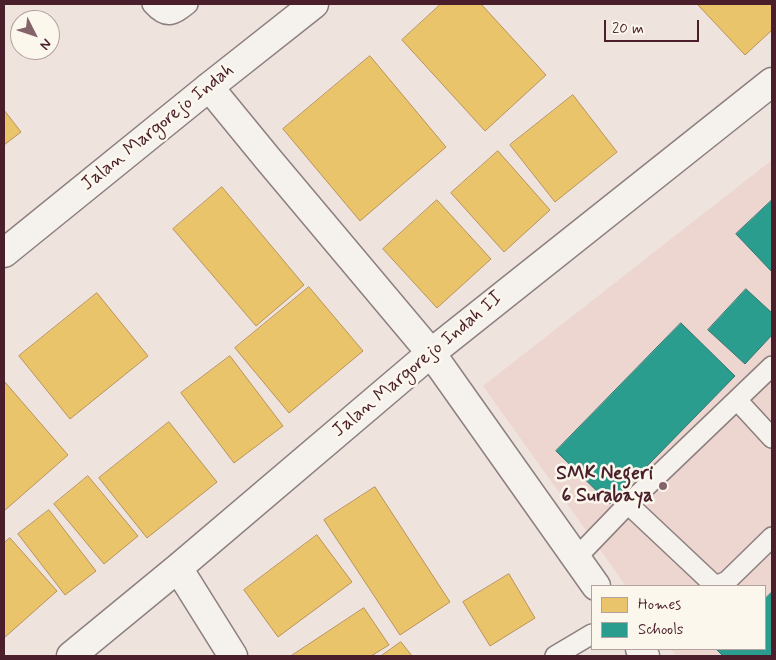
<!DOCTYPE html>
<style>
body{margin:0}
#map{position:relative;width:776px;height:660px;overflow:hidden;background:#efe3de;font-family:Mynerve,sans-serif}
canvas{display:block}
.frame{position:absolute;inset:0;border:5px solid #4a1f2b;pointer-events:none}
.legend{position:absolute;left:591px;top:585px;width:175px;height:65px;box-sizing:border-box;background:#fbf7ec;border:1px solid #b4a19f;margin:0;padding:6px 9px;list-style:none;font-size:15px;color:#4a1f2b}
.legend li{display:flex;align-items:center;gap:10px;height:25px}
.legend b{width:25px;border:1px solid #b4a19f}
.north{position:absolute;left:10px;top:10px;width:50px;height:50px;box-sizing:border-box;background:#fbf7ec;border:1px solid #b4a19f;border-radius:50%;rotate:131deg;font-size:14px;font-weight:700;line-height:20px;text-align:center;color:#4a1f2b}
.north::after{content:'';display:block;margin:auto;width:18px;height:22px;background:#84646a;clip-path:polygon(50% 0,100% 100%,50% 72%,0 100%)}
.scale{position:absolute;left:604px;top:20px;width:95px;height:22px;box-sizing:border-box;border:2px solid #4a1f2b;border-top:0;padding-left:6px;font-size:15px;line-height:18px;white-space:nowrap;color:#4a1f2b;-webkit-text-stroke:4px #fbf7ec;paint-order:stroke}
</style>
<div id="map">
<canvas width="776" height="660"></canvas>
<div class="frame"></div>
<ul class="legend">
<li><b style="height:14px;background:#e9c46a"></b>Homes</li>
<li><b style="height:14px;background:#2a9d8f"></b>Schools</li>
</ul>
<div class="north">N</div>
<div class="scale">20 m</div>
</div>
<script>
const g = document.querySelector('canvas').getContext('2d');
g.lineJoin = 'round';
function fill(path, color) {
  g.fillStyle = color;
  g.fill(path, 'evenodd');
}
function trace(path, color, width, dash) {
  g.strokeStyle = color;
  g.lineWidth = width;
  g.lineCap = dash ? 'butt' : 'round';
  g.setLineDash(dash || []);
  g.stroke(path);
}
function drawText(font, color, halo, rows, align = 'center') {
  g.font = font + ' Mynerve,sans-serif';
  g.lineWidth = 5;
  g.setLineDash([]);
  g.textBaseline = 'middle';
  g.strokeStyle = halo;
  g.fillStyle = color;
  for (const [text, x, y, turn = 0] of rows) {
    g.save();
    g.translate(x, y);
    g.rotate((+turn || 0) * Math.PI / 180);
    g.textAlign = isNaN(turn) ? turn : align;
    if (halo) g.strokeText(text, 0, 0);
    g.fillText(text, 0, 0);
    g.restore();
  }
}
const built = new Path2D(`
 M772 160V656H676L671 649H765V586H626L483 386Z`);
const homes = new Path2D(`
 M441 4H481L546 75 485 131 402 40Z
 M700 4H772V30L745 55 698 5Z
 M370 56 446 147 360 221 283 129Z
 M573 95 617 152 555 202 510 145Z
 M4 110 21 132 4 145Z
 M498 151 550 210 504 252 451 193Z
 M222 187 304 285 256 326 173 229Z
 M437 200 491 259 437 308 383 249Z
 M309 287 363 351 289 413 235 348Z
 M97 293 148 356 70 419 19 356Z
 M230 356 283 426 234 463 181 393Z
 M4 381 68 455 4 511Z
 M169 422 217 482 147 538 99 478Z
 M88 476 138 536 104 564 54 504Z
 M375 487 450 602 400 635 324 520Z
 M49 510 96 571 65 595 18 534Z
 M317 535 352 582 278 637 244 590Z
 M10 538 57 591 4 638V543Z
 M509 574 535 618 490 646 463 602Z
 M364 608 389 645 371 656H291Z
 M401 642 412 656H381Z`);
const schools = new Path2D(`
 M772 200V272L736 234Z
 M746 289 772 313V335L745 364 708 330Z
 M681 323 735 376 610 504 556 451Z
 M772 592V656H723L716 649H765V599Z`);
const service = new Path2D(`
 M152 4C166 20 173 16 188 4
 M737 400 772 438
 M628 504 712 583 718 585 727 581 772 537
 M576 558 628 504 772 366
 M555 656 592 634`);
const minor = new Path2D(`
 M209 87 268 159 431 353 596 586
 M178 568 233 656
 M640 649 645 656
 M71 656 178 568 431 353 772 82`);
const primary = new Path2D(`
 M4 253 209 87 314 4`);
const markers = [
 [663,486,5,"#84646a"]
];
const streetNames = [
 ["Jalan Margorejo Indah",158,128,-39],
 ["Jalan Margorejo Indah II",418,365,-40]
];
const poiNames = [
 ["SMK Negeri",653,475],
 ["6 Surabaya",653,497]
];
fill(built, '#edd5d0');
fill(homes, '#e9c46a');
trace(homes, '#b99257', 1);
fill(schools, '#2a9d8f');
trace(schools, '#347771', 1);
trace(service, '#8d7f7f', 22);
trace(minor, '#8d7f7f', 31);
trace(primary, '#8d7f7f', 31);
trace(service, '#f5f2ee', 19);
trace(minor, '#f5f2ee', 28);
trace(primary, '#f5f2ee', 28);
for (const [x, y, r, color] of markers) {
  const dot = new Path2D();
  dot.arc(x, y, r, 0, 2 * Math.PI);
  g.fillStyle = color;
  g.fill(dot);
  trace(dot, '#fbf7ec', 2);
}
drawText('19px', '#4a1f2b', '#fbf7ec', streetNames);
drawText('bold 19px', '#4a1f2b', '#fbf7ec', poiNames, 'right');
</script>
